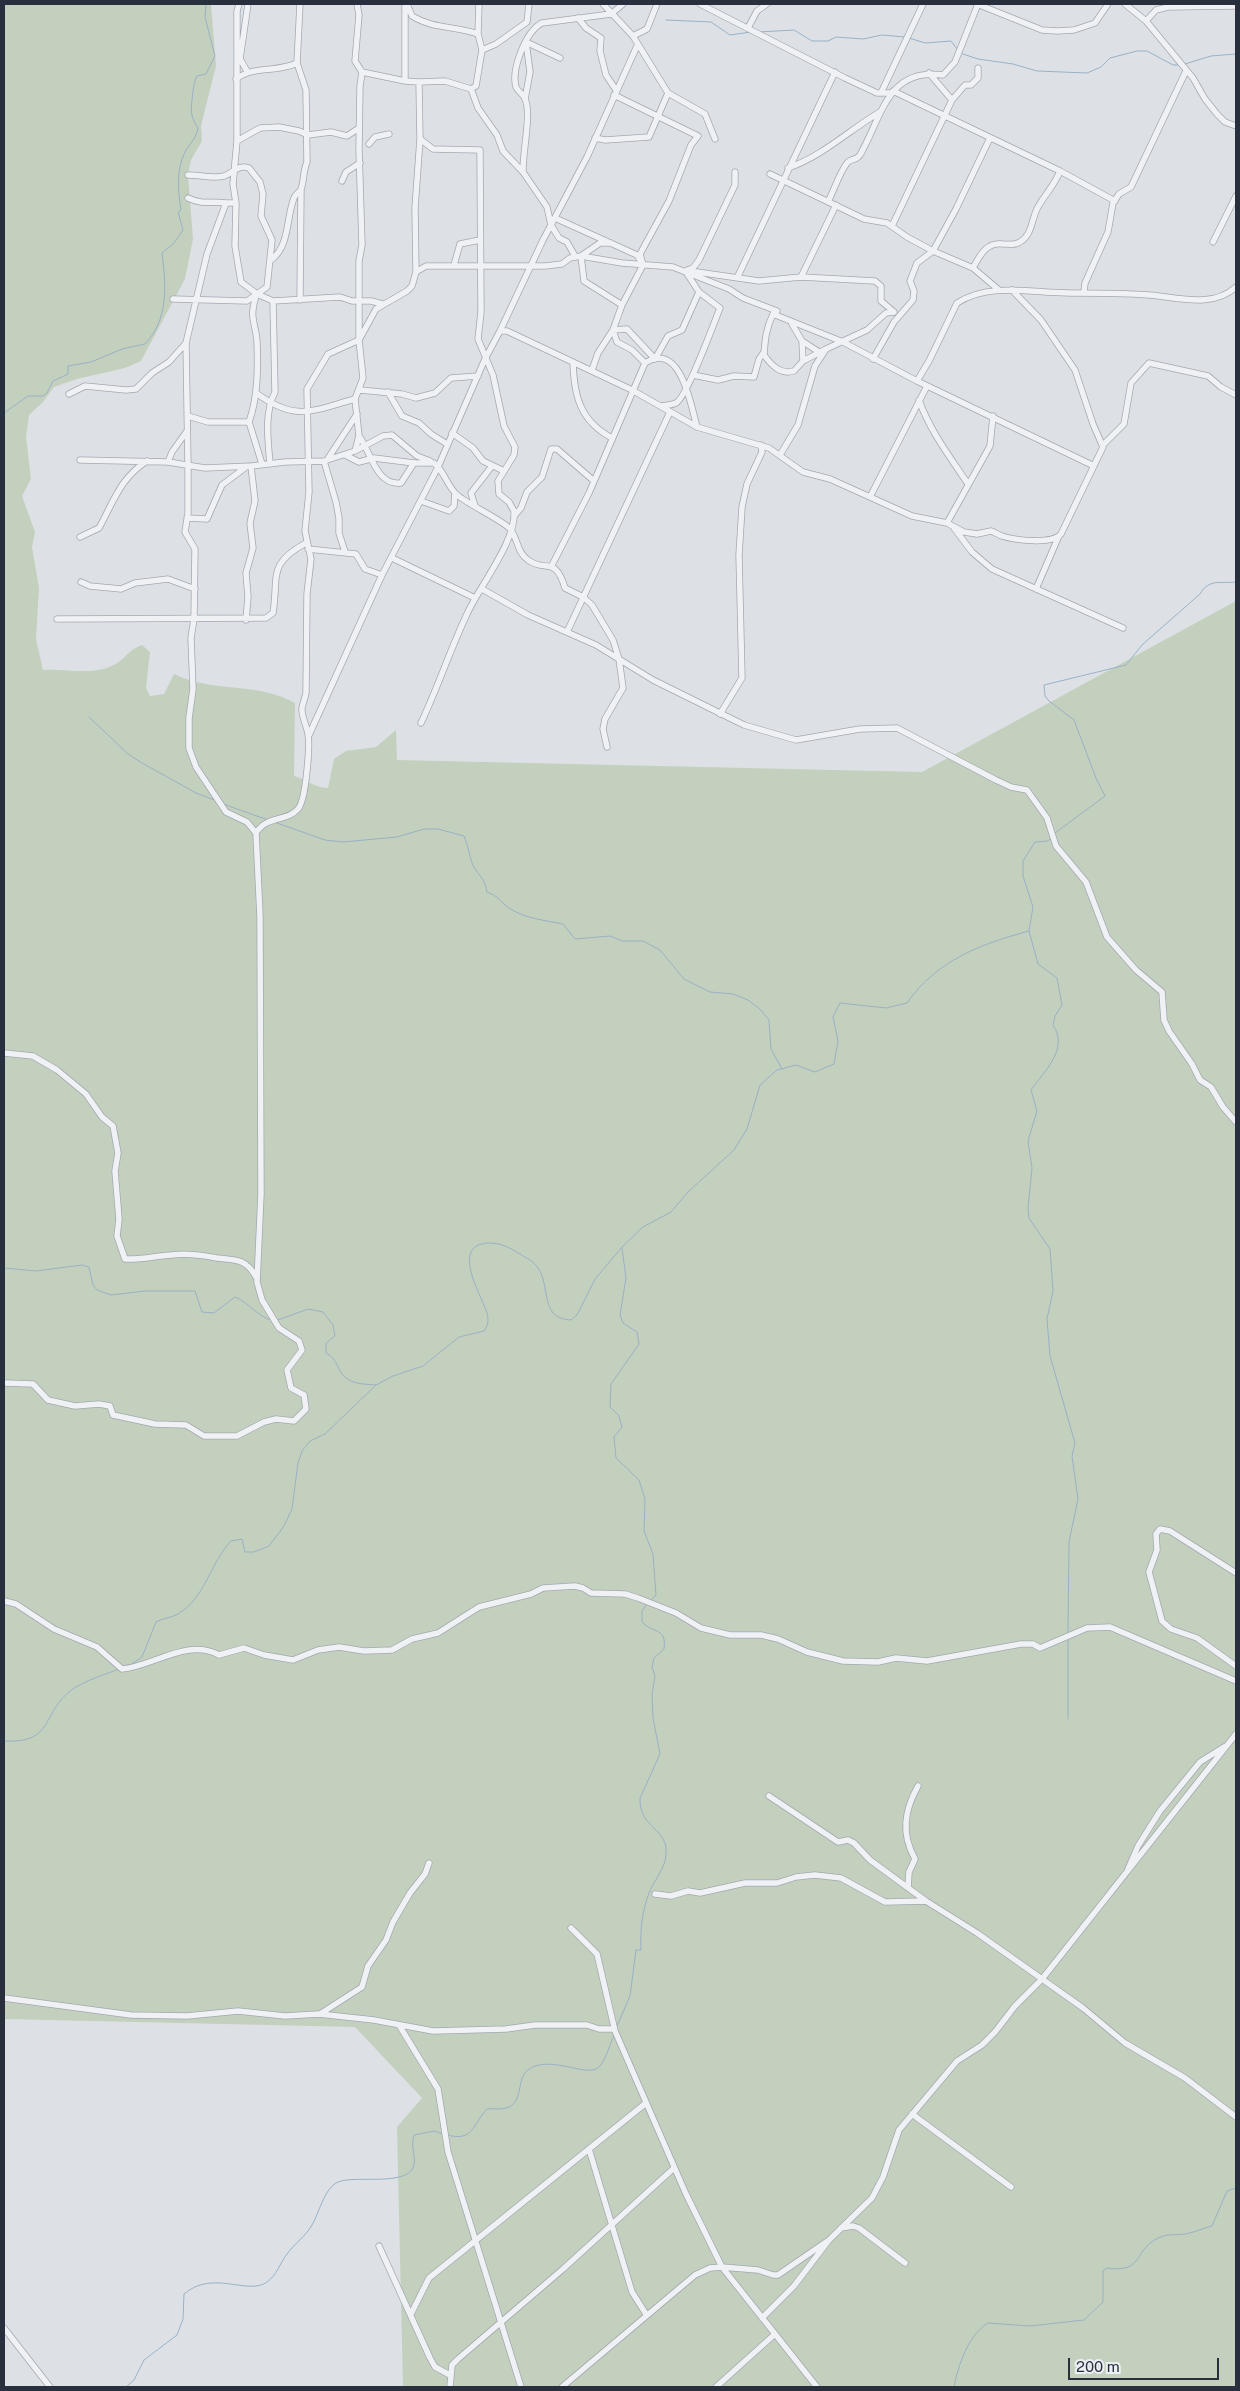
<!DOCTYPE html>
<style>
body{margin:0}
#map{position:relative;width:1240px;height:2391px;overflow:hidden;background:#dde1e6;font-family:"Public Sans",sans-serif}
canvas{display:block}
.frame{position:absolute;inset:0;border:5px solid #27303c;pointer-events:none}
.scale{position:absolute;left:1068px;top:2358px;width:151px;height:22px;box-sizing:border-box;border:2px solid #27303c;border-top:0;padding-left:6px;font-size:15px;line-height:18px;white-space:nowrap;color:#27303c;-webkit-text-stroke:4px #ecf0f4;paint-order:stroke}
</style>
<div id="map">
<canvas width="1240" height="2391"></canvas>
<div class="frame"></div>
<div class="scale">200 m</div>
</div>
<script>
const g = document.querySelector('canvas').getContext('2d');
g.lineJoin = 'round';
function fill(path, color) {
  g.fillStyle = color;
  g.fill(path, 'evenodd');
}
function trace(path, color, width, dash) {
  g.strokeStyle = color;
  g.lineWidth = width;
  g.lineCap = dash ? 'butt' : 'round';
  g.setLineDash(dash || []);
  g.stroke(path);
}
const green = new Path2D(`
 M4 4H211L216 66 201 126 202 141 191 160 188 175 193 239 185 279 141 361 125 368 77 379 54 387 43 402 29 415 26 437 31 479 22 496 35 532 32 547 39 588 36 639 43 670C67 668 95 677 117 663 128 656 127 651 142 645L150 652 146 688 150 696 164 694 174 674C212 693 259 682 295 703L294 776C306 779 315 788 328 788L334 759 346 751 376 747 396 730 397 760 922 772 1236 601V2387H403L397 2127 422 2098 355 2027 4 2019Z`);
const stream = new Path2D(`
 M666 20 711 22 730 35 751 32
 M759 32 794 30 812 41H828L836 37 863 39 882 35 905 37
 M909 38 925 43 951 41 958 50
 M960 53 978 59 1013 64 1037 71 1087 73 1101 67 1110 58 1137 51H1147L1173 65H1178
 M1185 64 1211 56 1236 54
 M4 413 28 396H43L47 393 53 381 68 374V366L91 362 122 349 145 344C169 319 166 285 162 253L174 243 183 230 178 212 181 210C178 191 176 169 185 152 190 143 196 139 198 128 189 115 191 108 193 92 194 86 194 81 197 76L206 74 215 56 205 17 206 4
 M89 717 128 754 142 763 196 793 217 801
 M223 804 268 820
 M274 822 325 840 343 842 397 837 424 829H438L464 836C468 845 469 854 472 863 476 874 484 875 487 892 500 897 499 901 509 908 526 919 544 920 563 924L575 939 610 936 622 941H643L660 950 684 979 710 992 733 994 748 1000 760 1009 769 1020 771 1049 782 1069
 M1055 833 1105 796 1096 778 1074 720 1049 701 1045 696 1044 685 1126 665 1142 645 1200 594C1209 578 1221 584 1236 582
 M1029 931 1038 964 1057 978 1062 1005 1055 1016 1053 1025C1069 1049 1045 1070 1031 1090L1037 1111 1028 1141 1032 1168 1028 1208 1029 1218 1050 1249 1053 1291 1047 1319 1050 1356 1075 1443 1072 1456 1078 1499 1069 1542 1068 1633
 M622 1248 626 1278 620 1315 623 1323 637 1332 639 1344 611 1384 610 1407 619 1416 622 1427 614 1437 616 1458 639 1480 645 1499 644 1531 653 1554 656 1595 650 1601
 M4 1268 36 1271 82 1265 89 1267 93 1285 97 1290 111 1295 145 1291H195L202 1312 214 1313 235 1297C248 1302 259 1318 272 1320
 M278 1320 308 1309 323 1312 333 1325 335 1336 326 1343V1353C335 1358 335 1362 340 1371 347 1384 362 1384 376 1385
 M132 1664 142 1657 156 1622C163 1618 171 1618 178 1614 206 1597 210 1563 231 1541L242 1539 245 1552H254L269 1546 284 1526 292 1509 298 1463 302 1451 310 1441 325 1434 376 1385 393 1376 423 1366 459 1337 484 1331C488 1325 489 1321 487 1313 483 1298 449 1245 488 1243 501 1243 509 1247 520 1254 526 1258 534 1261 538 1268 551 1286 539 1319 571 1320L577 1315 595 1279 622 1247 643 1227 671 1212 688 1192 734 1150 747 1129 760 1085 777 1070 796 1065 815 1072 834 1064 838 1041 833 1017 840 1003 886 1008 907 1003C937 960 981 944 1029 931L1033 907 1023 876V861L1035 842 1048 841 1051 838
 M1068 1719V1640
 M4 1741C56 1744 40 1712 73 1689 86 1680 104 1675 119 1669
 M617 2026 630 1996 636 1950H641C640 1931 642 1911 649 1893 654 1880 665 1869 666 1855 669 1828 639 1829 640 1798L660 1754 653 1718 652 1695 655 1676 652 1667 654 1658 664 1649C667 1627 653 1634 642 1622V1611L647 1604
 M447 2135C474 2142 472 2125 487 2109 493 2108 500 2110 506 2108 524 2104 516 2078 528 2070 550 2053 590 2080 600 2066 606 2058 610 2045 614 2035
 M126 2387 134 2380 144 2360 177 2335 183 2319 184 2294C213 2269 248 2296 267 2282 277 2275 280 2263 287 2254 294 2244 306 2236 312 2225 319 2213 324 2190 336 2183 351 2174 403 2187 413 2168 417 2159 410 2147 414 2135L434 2131 443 2134
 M954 2387C958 2366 968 2335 988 2323L1030 2326 1084 2320 1103 2302V2271L1107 2268C1146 2274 1132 2247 1163 2236 1170 2234 1179 2235 1186 2234 1195 2232 1204 2228 1212 2226L1227 2191 1236 2188`);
const minor = new Path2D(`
 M239 4 237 11V141L233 184 236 203 235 246 241 282 257 294 273 301 340 297 352 301H371L383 304
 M357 4 359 15 355 61 362 72 405 81
 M405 4V81L419 82 420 139 433 149 480 150 481 312 478 339 493 375 504 426 515 447 514 455 498 481 499 494 509 502 514 511C517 540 479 587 467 614 450 650 438 687 421 723
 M407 4 412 16C433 29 456 26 478 34L482 50 476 86 471 89
 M603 4 633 36 668 93 705 114 715 139
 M700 4 845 78 877 93H892
 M977 4 1042 30 1057 31 1074 30 1095 23 1108 4
 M1125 4 1146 21 1193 78 1205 99 1217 114 1225 122 1236 126
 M578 18 586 28 601 38 600 51 606 75 616 90
 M1146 21 1156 10 1168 7 1236 6
 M748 28 757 11 767 4
 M478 34 479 4
 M633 36 647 29 657 4
 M482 50 496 44 527 22 529 4
 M247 71 240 59 248 4
 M929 73 952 100
 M236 79C254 65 277 73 297 63L300 4
 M419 82 445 81 471 89 478 108 497 135 503 151 523 172 547 207 551 225 559 238 567 242 575 256
 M893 91 1060 171 1115 201
 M881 93 923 4
 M614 95 698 136 691 145 669 201 640 254 643 265 622 305
 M525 99 530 72 526 42 560 58
 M595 138 605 140 649 137 668 93
 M237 141 260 128 279 127 299 131 308 135 331 132 347 136 359 128
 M369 144 375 137 389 134
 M788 168C823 156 849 130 880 112
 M523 172C523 156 526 141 527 126 528 119 528 105 525 99 524 94 518 92 516 87 511 69 526 31 542 23L611 14 623 4
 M770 174 864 219 887 223 907 237 933 251 973 268 999 290
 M342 181 346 172 360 163
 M188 198C205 206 210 200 226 203
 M828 202C834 190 839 174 847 163 851 158 856 161 860 155 882 117 887 67 943 75L955 62 978 4
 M236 203H226L207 254 186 343 188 465V513L185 532 195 549 194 619 191 638 193 689 189 718V748L196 767 226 812 247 822 256 833
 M555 218 637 255 640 260
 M892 226 952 100 965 85H971L978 78V68
 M1213 242 1236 196
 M271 260C290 246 286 218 294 198 295 194 300 192 301 189 304 182 303 171 307 162L306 90 297 63
 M454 265 460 244 480 240
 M973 268C980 255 986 242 1003 244 1008 244 1014 245 1018 243 1033 236 1031 219 1038 207 1045 194 1055 185 1060 171
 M687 270 693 268 699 260 735 185V172
 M690 271 759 281 801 277 875 281 881 286V301L894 312
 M416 272 426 266H545L562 264 570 258 581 256 622 263 673 267 729 289 743 298 777 311
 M738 276 835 72
 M801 277 836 205
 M1084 292 1085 283 1108 232 1113 203 1119 194 1131 187 1186 71
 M173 299 247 301 267 287 272 240 261 216 263 194 260 182 249 168C237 164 234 173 224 176 213 179 200 175 188 175
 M300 300 301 189
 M774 312C766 328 765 339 764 355 772 366 781 375 794 371L803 361 826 349
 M773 314 843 342 917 381 1094 466
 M792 324 802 341 803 361
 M500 331 543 240 587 157 637 46
 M802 341 819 352
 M873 359 894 322 913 300 914 291 910 281 917 263 933 251 956 209 990 138
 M573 362C574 396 580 421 612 438
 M645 363 632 350 617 342 613 330 627 329 655 359 668 336 682 330 699 292
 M592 370 598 353 613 330 622 305 584 281 581 256 600 243H611
 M693 375 718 380 734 376 754 377 759 359 764 352
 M917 381 929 361 957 303C990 282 1031 293 1069 293 1095 293 1122 293 1149 295 1177 297 1212 309 1236 287
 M360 390 402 394 416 398 435 393 451 378 478 376
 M388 392 402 416 419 423 431 434 447 444
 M256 393C296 422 311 411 355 399
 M69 394 85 386 126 390 136 389 152 373 169 362 186 343
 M919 400C930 431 950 457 968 484
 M661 406C665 405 672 405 676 403 687 397 714 323 720 308L699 292 686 272
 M188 416 208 422H249C258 397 258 368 257 341 255 320 249 319 256 296
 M249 422 262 464
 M452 433 473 448 483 461 504 471
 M359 436C371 452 376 486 401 483L414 463
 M1103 445 1124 424 1131 383 1149 363 1208 376 1221 387 1236 395
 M355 451 383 436 392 435 417 456 430 461
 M345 455 359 462 374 458 414 463H434C444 471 447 485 456 494 468 505 505 521 511 530 518 540 517 552 528 560 546 573 555 555 565 588L583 597 592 605 613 640 619 659 623 688 605 719 603 729 607 747
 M780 455 798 425 815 366 826 349 867 330 886 313 894 312
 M80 460 168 462 205 468 251 466 285 462 324 461 355 451 359 436 355 399 363 378 359 340V261L362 245 359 149 360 86 362 72
 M327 460 357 414
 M324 461 336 502 339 518V533L345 552
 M168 462 172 452 187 431
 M270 464C268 440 264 413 275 392L273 301
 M870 497 927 386
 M421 501 449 511 454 506 455 493
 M475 506 471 493 492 466
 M515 515 521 508 527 492 542 477 551 449H557L594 481
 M187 518 207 519 222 485 246 467
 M947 523 990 446 993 416
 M954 528 972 552 992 569 1123 628
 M80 537 99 528C113 503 120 478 147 461
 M308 549 356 554 365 569 382 575
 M392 558 475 598
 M551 567 589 493 645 363C681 340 691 406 697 427
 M81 582 90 586 121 589 135 583 168 579 195 589
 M482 589 528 615 596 645 653 680 744 725 796 740 860 729 897 728 996 780 1011 787 1027 790 1047 818 1056 846 1086 882 1107 937 1136 970 1162 992 1164 1020 1169 1031 1192 1064 1200 1080 1211 1087 1223 1107 1236 1122
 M1036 589 1058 538
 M57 619 266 618 273 613C279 576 267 564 306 543
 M246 620 248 597 246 573 253 548 250 523 255 501 251 466
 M567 632 670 412
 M720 714 742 678 739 555 742 507 747 484 762 452 761 445
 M309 735 382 575 438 467 485 359 500 331H507L632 390 697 427 769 448 803 472 830 479 912 516 947 523 964 532 977 534 991 531C995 532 998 535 1002 536 1014 540 1052 545 1061 534L1103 447 1093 424 1075 370 1041 320 1012 290
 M4 1053 33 1056 57 1070 86 1094 102 1117 113 1126 118 1153 115 1171 119 1219 117 1236 125 1259C141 1260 155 1256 171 1255 187 1253 202 1255 217 1258 235 1260 246 1258 256 1277
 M4 1383 33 1384 48 1400 75 1406 99 1404 110 1406 113 1415 155 1424 186 1425 204 1436H237L264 1422 276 1419 294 1421 306 1409 304 1395 291 1388 287 1370 302 1350 299 1341 279 1328 262 1300 257 1282 261 1194 260 916 256 833C267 815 287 822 298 809 306 800 310 747 308 734 307 726 301 716 302 708 303 703 305 698 306 693L307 594 311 559 305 531 309 492 307 389 328 354 359 340 376 309 407 291 412 286 416 272 415 208 420 139
 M1236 1573 1170 1531 1160 1529 1156 1534 1157 1550 1149 1572 1162 1621 1171 1629 1197 1638 1236 1666
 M4 1601 16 1604 54 1629 97 1647 122 1669C154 1666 187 1638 219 1655L244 1648 264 1655 293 1660 318 1650 339 1647 364 1651 392 1650 412 1639 438 1633 479 1607 531 1594 543 1588 575 1586 583 1588 591 1593 625 1594 638 1598 676 1613 701 1628 730 1635H761L778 1639 807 1652 843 1661 878 1662 896 1658 927 1661 1021 1644H1033L1040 1648 1087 1628 1110 1627 1236 1681
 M769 1796 838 1842 848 1840 854 1843 870 1860 926 1901 977 1933 1083 2008 1125 2043 1185 2078 1236 2117
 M1128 1869 1138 1846 1160 1811 1200 1762 1224 1747
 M908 1888 909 1872 915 1859C901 1834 904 1811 918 1786
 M655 1894 671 1896 688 1891 700 1893 745 1883H777L796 1877 815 1875 841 1878 885 1902 926 1901
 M571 1928 597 1954 615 2031 686 2194 722 2267 758 2270 773 2275H778L826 2242
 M4 1998 131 2015 187 2016 238 2011 285 2016 319 2014 374 2020 433 2031 506 2029 535 2025H587L599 2029H614
 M320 2014 362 1987 368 1966 386 1940 393 1922 410 1893 425 1874 429 1863
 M399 2025 438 2089 448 2152 521 2387
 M912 2114 1011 2187
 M589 2149 632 2292 646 2314
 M841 2228 853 2226 859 2228 905 2263
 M379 2246 430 2358 435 2367 450 2375
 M411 2314 429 2278 646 2103
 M762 2318 794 2286 829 2240 872 2198 883 2177 899 2130 957 2061 982 2045 995 2032 1015 2006 1042 1979 1236 1734
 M4 2328 50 2387
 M450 2387 452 2365 458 2359 563 2269 674 2168
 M562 2387 695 2275 710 2268 722 2267 817 2387
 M716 2387 775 2334`);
fill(green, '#c4d0be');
trace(stream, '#98b1c6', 1);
trace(minor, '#a3a8b0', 7);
trace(minor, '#eff1f5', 5.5);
</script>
